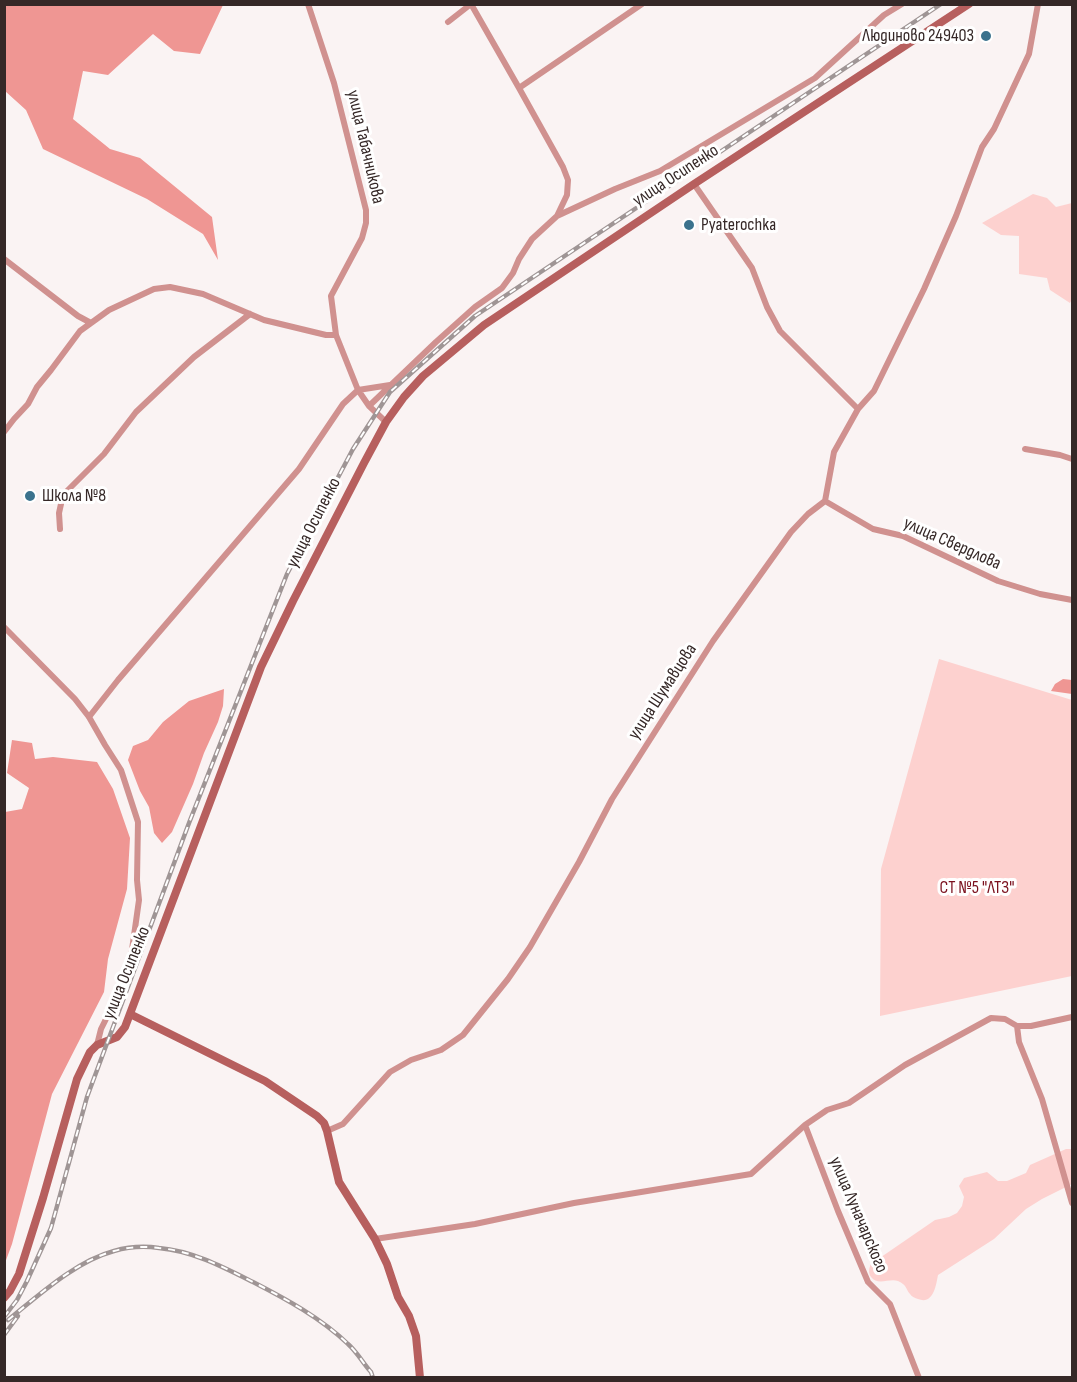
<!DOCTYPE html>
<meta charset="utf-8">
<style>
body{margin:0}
#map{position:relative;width:1077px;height:1382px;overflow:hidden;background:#faf3f3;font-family:"Sofia Sans Condensed",sans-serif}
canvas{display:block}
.frame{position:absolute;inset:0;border:6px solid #352827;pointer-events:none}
</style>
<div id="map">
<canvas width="1077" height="1382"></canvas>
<div class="frame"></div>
</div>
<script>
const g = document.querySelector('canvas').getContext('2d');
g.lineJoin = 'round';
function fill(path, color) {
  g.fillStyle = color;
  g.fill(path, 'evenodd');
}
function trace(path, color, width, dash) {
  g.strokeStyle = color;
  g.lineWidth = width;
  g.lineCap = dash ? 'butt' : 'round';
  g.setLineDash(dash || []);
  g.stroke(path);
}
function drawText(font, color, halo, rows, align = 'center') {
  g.font = font + ' "Sofia Sans Condensed",sans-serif';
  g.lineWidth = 6;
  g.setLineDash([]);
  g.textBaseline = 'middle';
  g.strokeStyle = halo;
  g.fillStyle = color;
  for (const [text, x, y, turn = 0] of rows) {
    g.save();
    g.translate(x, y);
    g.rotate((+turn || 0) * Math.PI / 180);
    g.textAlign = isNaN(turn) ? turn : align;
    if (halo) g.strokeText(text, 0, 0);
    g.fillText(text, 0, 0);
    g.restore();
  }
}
const green = new Path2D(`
 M1033 194 1047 198 1056 207 1072 203V299L1070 303 1050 290 1047 278 1019 274V236L1001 235 982 223Z
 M939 659 1072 700V976L880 1016 881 869Z
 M1066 1149H1072V1184L1042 1199 1026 1209 994 1239 938 1275C936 1286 933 1305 918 1299 915 1298 912 1297 910 1294 905 1288 907 1285 898 1281 889 1278 878 1286 871 1277 868 1273 869 1268 871 1264L935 1220 949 1217 957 1213 962 1206 964 1197 959 1186 964 1178 987 1172 998 1181H1007L1026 1173 1030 1165Z`);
const water = new Path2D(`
 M5 4 223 5 200 54 174 51 153 34 108 75 83 71 73 119 110 149 140 158 212 217 218 260 203 234 147 199 43 149 26 110 5 91Z
 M1063 679 1072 680V694L1051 691 1055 684Z
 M224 689 223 706 218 722 204 753 193 784 172 832 162 843 154 833 149 807 140 791 128 760 133 746 148 740 163 722 189 701Z
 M12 740 32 743 35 759 53 757 97 762 113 789 130 838 127 889 108 959 104 992 52 1094 12 1244 5 1263V812L22 809 29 788 7 773Z`);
const street = new Path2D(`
 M308 4 334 83 366 210V223L362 238 331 296 336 335 358 390 369 406 386 422
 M519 88 642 4
 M694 184 752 268 767 307 780 331 858 409
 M557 216 615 189 660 171 815 78 884 15 902 4
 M4 259 78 316 91 323
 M369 406 436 342 475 307 502 288 513 273 519 259 532 239 557 216 567 195 568 180 563 167 519 88 471 4 448 22
 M4 432 14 419 28 404 37 387 51 370 80 331 109 310 154 289 170 287 203 294 264 320 326 335H336
 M1025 449 1060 455 1072 459
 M825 501 873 529 903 536 998 581 1040 594 1072 600
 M60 529 59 513 63 495 104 454 136 412 194 357 250 314
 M4 627 75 699 89 717 105 745 121 770 138 822 137 880 139 900 130 964 123 985 101 1029 97 1045
 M89 717 118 680 299 469 343 404 358 390 390 385
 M1017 1026 1019 1042 1042 1099 1072 1203
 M805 1125 838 1211 868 1282 890 1304 919 1378
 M327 1131 343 1124 390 1072 411 1060 441 1050 463 1035 508 979 530 947 579 862 612 799 713 641 791 532 808 514 825 501 834 452 858 409 874 391 924 289 956 216 982 147 994 129 1029 54 1038 4
 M375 1239 475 1224 574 1203 751 1174 805 1125 827 1110 849 1103 905 1065 991 1018 1005 1019 1017 1026H1031L1072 1017`);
const secondary = new Path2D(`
 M130 1014 265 1081 317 1116 324 1123 327 1131 339 1182 375 1239 387 1264 398 1297 409 1316 416 1336 420 1378
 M4 1298 10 1291 19 1274 43 1198 77 1079 90 1052 97 1045 117 1037 125 1027 261 667 293 601 364 463 386 422 404 397 423 376 484 325 694 184 969 4`);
const rail = new Path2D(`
 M4 1317 17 1300 27 1281 51 1228 87 1097 189 823 287 574 353 449 390 392 475 316 941 4
 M8 1320C39 1295 76 1261 114 1251 128 1247 145 1246 159 1248 193 1251 223 1267 253 1282 286 1299 321 1318 348 1344 357 1352 363 1363 371 1372L373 1378
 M4 1335 18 1316`);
const markers = [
 [986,36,6,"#3b728d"],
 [689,225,6,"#3b728d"],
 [30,496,6,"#3b728d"]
];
const poiNames = [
 ["Людиново 249403",974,36,"right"],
 ["Pyaterochka",701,225],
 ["Школа №8",42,496]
];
const streetNames = [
 ["улица Табачникова",365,147,77],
 ["улица Осипенко",676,176,-33],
 ["улица Осипенко",314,523,-63],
 ["улица Свердлова",952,544,24],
 ["улица Шумавцова",663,692,-57],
 ["улица Осипенко",127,973,-68],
 ["улица Луначарского",858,1215,67]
];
const parkNames = [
 ["СТ №5 \"ЛТЗ\"",977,888]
];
fill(green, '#fdd1cf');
fill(water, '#ef9693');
trace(street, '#d0918f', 6);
trace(secondary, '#b75f5e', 8);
trace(rail, '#9f9595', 4.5);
trace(rail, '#fff', 2, [7]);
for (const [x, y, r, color] of markers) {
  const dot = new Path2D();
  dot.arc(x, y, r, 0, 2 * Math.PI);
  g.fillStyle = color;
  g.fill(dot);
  trace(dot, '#fff', 2);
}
drawText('18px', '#352827', '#fff', poiNames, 'left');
drawText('18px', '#352827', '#fff', streetNames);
drawText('18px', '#7b111e', '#fff', parkNames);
</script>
